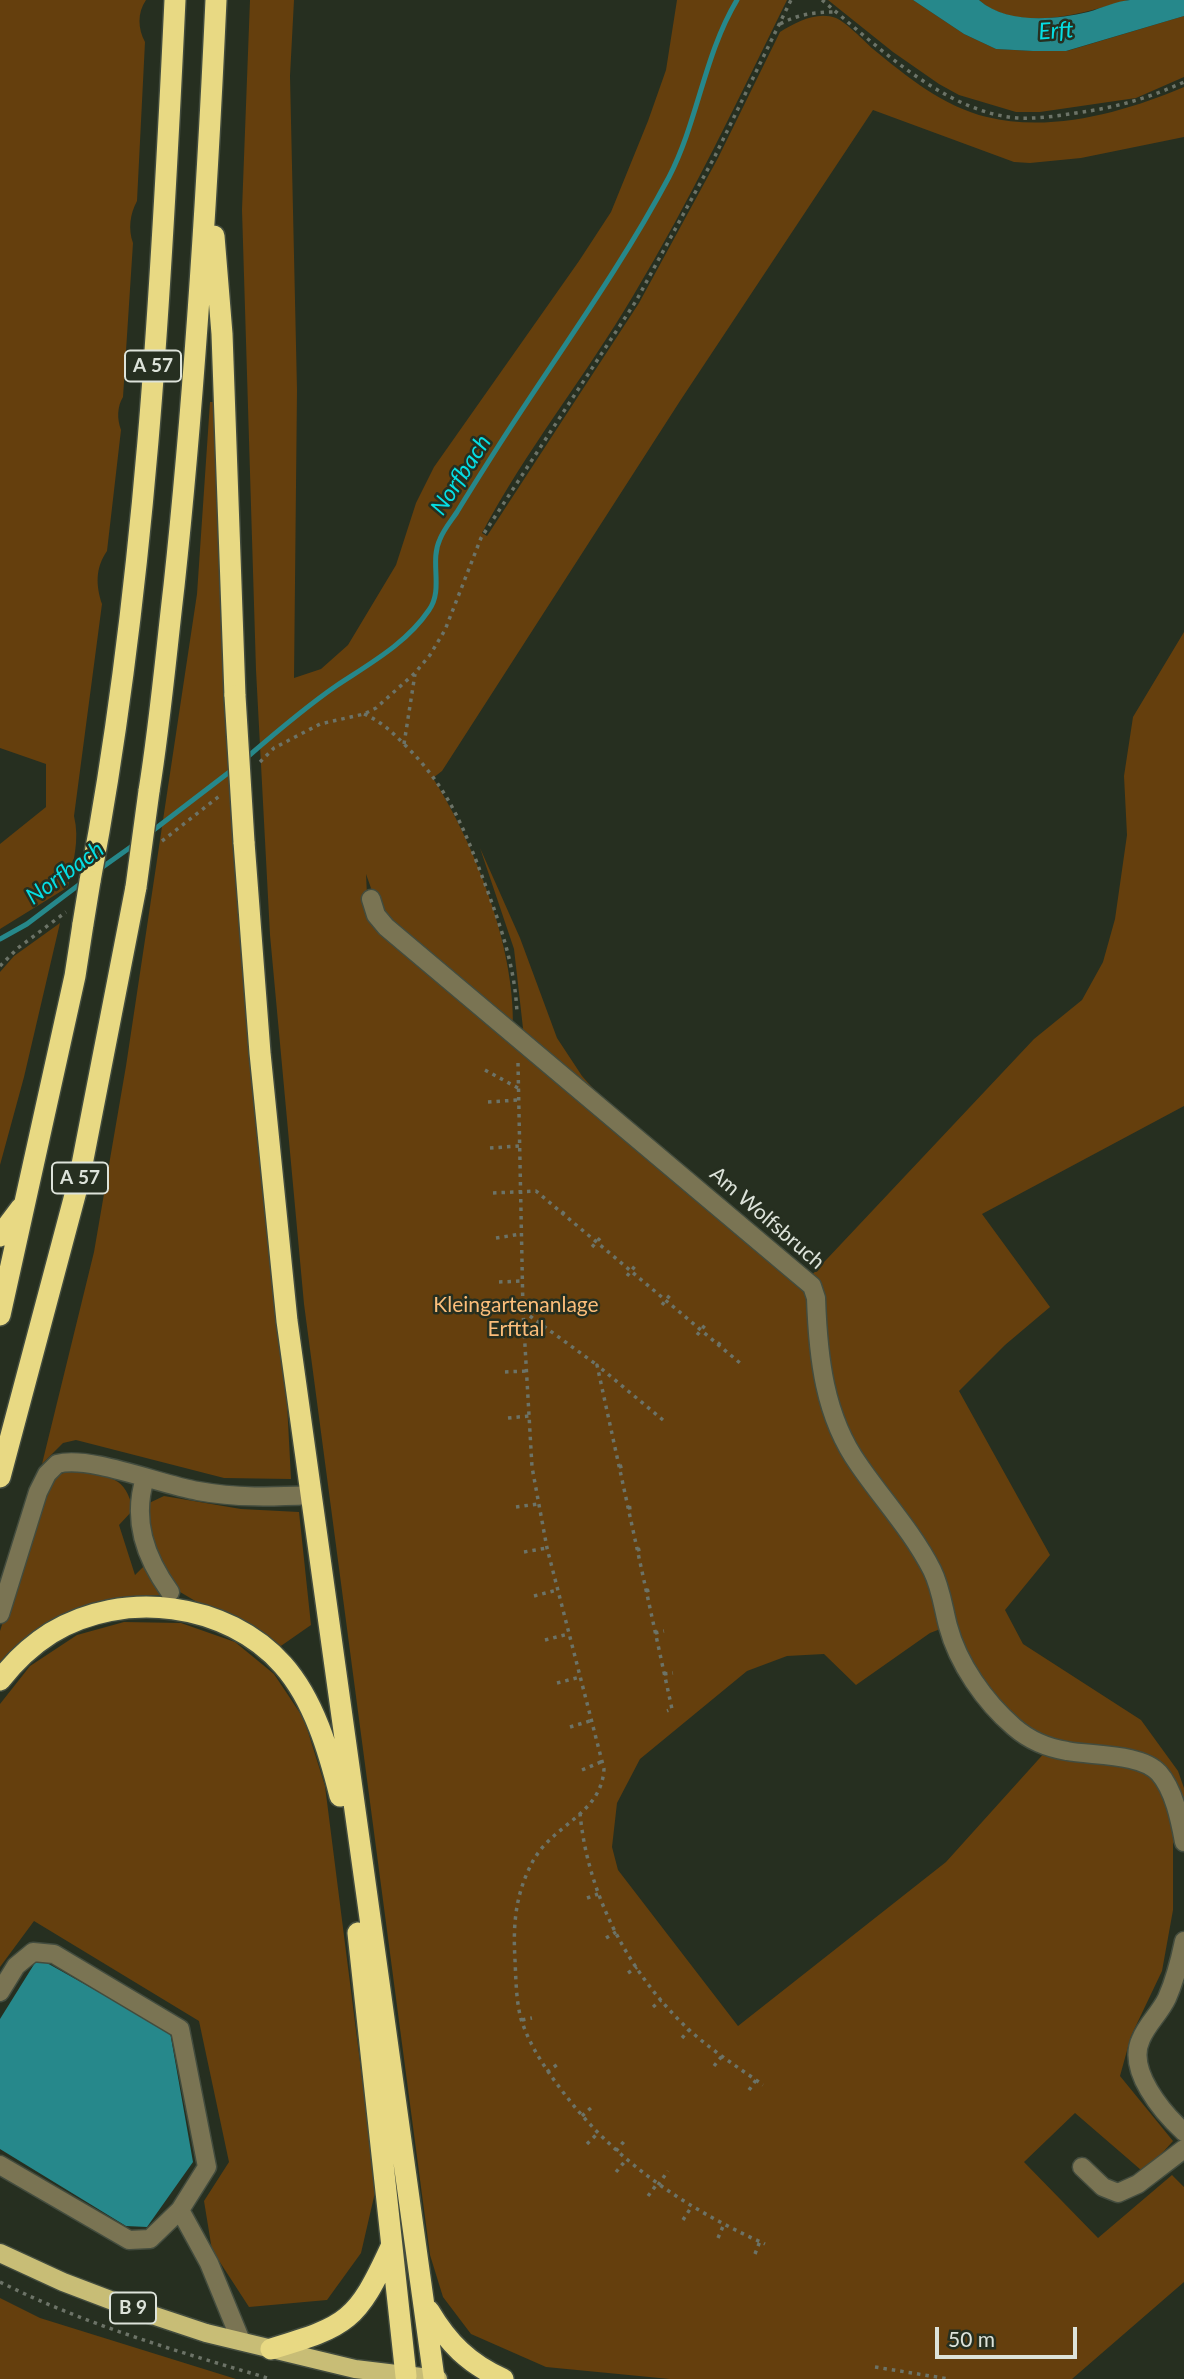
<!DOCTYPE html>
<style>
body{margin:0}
#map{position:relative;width:1184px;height:2379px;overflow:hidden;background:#262f20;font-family:Lato,sans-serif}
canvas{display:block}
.scale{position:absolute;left:935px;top:2327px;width:142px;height:32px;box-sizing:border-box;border:4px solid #dde3da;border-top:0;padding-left:9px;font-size:21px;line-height:24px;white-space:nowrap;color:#dde3da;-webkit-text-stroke:5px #262f20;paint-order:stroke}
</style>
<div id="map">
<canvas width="1184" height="2379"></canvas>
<div class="scale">50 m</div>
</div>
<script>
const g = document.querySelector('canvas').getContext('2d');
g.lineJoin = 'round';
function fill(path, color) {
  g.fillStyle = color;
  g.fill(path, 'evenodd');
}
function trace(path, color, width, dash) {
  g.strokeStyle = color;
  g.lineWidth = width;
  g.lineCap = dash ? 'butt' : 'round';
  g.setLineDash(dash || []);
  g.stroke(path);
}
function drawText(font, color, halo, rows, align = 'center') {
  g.font = font + ' Lato,sans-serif';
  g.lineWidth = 5;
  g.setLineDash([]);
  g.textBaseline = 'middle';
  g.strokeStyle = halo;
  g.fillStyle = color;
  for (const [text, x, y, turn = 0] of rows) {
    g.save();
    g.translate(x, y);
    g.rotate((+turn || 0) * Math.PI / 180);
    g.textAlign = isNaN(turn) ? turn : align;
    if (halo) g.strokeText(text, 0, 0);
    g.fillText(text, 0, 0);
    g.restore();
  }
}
const green = new Path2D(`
 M0 0H146C137 13 138 29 145 42L137 201C130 214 128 229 133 243L123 397C117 407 117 419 121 430L107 551C95 568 96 586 102 604L74 816C80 840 73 863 68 887L0 929V844L46 807V764L0 748Z
 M250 0H294L290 76 297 390 294 678 321 669 348 645 396 565 416 503 434 467 579 261 611 212 648 121 666 70 677 0H787C738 100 690 201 633 296 585 377 526 450 482 533L487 536 639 303 718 158 780 32C796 22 817 11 836 18 846 22 864 41 873 49 906 76 944 107 987 117 1051 133 1125 112 1184 87V137L1081 158 1030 163 1014 162 873 110 680 401 442 771 433 778C475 845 515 947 513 1027L389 926 378 908 366 874 368 916 799 1282 808 1295 822 1390 923 1563 943 1628 930 1633 856 1685 824 1654 787 1656 747 1671 640 1759 617 1803 612 1847 618 1870 738 2026 946 1862 1047 1750 1115 1761 1159 1778 1180 1839 1173 1843V1910L1162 1971 1131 2036 1120 2076 1173 2141 1156 2160 1141 2170 1075 2113 1024 2162 1098 2238 1172 2175 1184 2187V2282L1072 2379H670L546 2367 471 2334 443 2297 430 2255 304 1304 270 935 256 670 242 210Z
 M828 0H913L964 34 996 49 1033 51H1067L1184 16V77L1136 98 1040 112H1016L959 95 939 84 893 52Z
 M979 0H1128C1084 13 1017 34 979 0Z
 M210 402H218L233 826 262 1188 287 1403 291 1479 224 1478 76 1440 63 1443 42 1464 94 1252 126 1066 197 594Z
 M1184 632V1106L982 1214 1050 1307 1005 1345 959 1391 1050 1555 1005 1610 1023 1644 1141 1720 1178 1771 1184 1788V1825L1160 1769 1049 1741 1012 1719 975 1671 953 1625 861 1458 834 1404 810 1277 1034 1039 1082 1000 1103 962 1115 919 1127 835 1124 776 1133 717Z
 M480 848 520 938 557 1038 582 1076 616 1114 524 1037 514 949Z
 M60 923 24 1077 0 1165V972L14 956Z
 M80 1470C111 1479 125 1475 133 1510L119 1525 135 1575 147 1563 166 1595C103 1595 42 1614 0 1662V1631L45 1490C55 1475 63 1471 80 1470Z
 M164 1496 241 1509 299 1512 311 1625 278 1648 226 1613 197 1602 175 1589 148 1537 146 1515 149 1503Z
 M124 1622 181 1623 235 1642 274 1674 304 1719 325 1786 376 2188 361 2253 327 2300 249 2307 212 2250 204 2201 229 2162 199 2021 34 1921 0 1967V1704L30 1666 77 1635Z
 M0 2298 40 2318 236 2379H0Z`);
const water = new Path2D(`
 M913 0H979C1006 24 1054 20 1088 12 1102 8 1116 1 1130 0 1147 0 1166 0 1184 0V16L1066 51H1033L996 49 964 34Z
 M38 1958 170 2032 193 2162 147 2227 126 2226 0 2149V2019Z`);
const stream = new Path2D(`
 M245 759C274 734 304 708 336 686 369 664 406 644 429 610 444 589 429 562 440 539 444 529 451 521 457 512 471 489 485 467 499 445 556 356 619 271 669 177 698 121 704 55 737 0
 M151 832 232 770
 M97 871 135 844
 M0 939 27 924 84 881`);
const path = new Path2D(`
 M822 0C876 45 944 112 1017 118 1037 119 1057 116 1076 113 1118 107 1146 99 1184 82
 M780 24C799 14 815 12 836 12
 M364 714C382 722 392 732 406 746 449 789 464 828 485 884 501 927 515 967 517 1013
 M404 744 415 674
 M260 762 274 748 320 724 364 714 376 708 415 673 430 655 445 630 481 538 636 301 715 156 791 0
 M162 841 222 794
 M0 966 18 948 66 912
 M518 1063 523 1311 532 1467 547 1548 604 1769C601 1817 549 1824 530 1867 515 1897 513 1927 515 1960 516 1980 516 2000 521 2019 529 2044 544 2067 560 2088 613 2160 685 2208 765 2244
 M485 1070 518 1088
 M488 1102 518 1100
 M490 1148 519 1146
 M493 1193 536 1191 740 1363
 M562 1214 567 1208
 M496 1238 521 1234
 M592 1247 601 1237
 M627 1276 635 1266
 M499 1282 522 1281
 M662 1305 670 1295
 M523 1311 597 1365
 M502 1327H524
 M697 1335 706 1324
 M718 1345 723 1339
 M505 1372 526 1371
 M508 1418 529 1416
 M663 1420 597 1365 672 1709 667 1711
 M619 1467 626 1465
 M516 1507 538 1504
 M628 1508 636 1507
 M637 1550 645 1548
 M524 1552 547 1548
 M646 1591 654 1589
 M534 1596 557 1590
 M655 1633 664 1631
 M545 1640 568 1634
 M664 1674 673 1673
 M557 1683 580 1677
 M570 1727 593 1720
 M582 1770 603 1761
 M580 1813C587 1891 626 1968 682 2023 706 2047 735 2065 763 2085
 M587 1898 598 1894
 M606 1938 616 1932
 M628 1973 637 1967
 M653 2007 661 2000
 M522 2020 532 2018
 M682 2038 689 2030
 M714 2066 722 2056
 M547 2072 558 2064
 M749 2090 756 2080
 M582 2116 593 2106
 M587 2144 598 2133
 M616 2151 626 2139
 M616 2172 626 2160
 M658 2185 668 2171
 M648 2196 657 2184
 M683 2220 692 2206
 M718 2238 724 2224
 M755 2254 760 2241
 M0 2282C86 2325 179 2352 271 2379
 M875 2367 949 2379`);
const minor = new Path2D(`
 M371 899 376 915 386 927 812 1286 816 1298C818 1356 824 1416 859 1465 883 1500 912 1531 932 1570 941 1588 943 1607 948 1626 958 1664 985 1702 1014 1727 1029 1740 1048 1748 1067 1751 1092 1756 1141 1753 1159 1773 1174 1790 1180 1820 1184 1842
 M145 1478C132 1520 145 1557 170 1592
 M0 1614 38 1492 47 1474 57 1464C90 1455 161 1485 198 1491 236 1498 273 1497 311 1495
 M1184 1941C1180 1960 1175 1980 1167 1998 1160 2013 1147 2024 1141 2039 1126 2070 1163 2113 1184 2132
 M0 1992 16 1966 33 1952 54 1954 180 2029 207 2167 180 2210 150 2239 129 2240 0 2165
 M1082 2167 1103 2187 1118 2193 1138 2184 1184 2149
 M180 2210 209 2263 241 2341`);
const major = new Path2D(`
 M0 2253 63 2282 134 2309 206 2333 355 2369 438 2379`);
const highway = new Path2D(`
 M214 236 222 334 235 696
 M149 791C160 723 166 654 174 586 195 391 207 196 216 0
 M244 842 260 1053 287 1321 434 2378
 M90 881C145 591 161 295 175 0
 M0 1236 21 1208
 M0 1315 75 976 83 924
 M0 1477 79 1180 136 887
 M0 1680C14 1662 32 1645 51 1633 123 1589 227 1602 283 1665 314 1700 329 1752 340 1796
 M358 1933 406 2376
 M429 2311C448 2343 469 2364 503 2379
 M271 2349C348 2326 357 2321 391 2247`);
const highwayBridge = new Path2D(`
 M235 696 244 842
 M136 887 149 791
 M83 924 90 881`);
const shields = [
 [153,366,56],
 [80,1178,56],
 [133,2308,46]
];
const shieldNames = [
 ["A 57",153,366],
 ["A 57",80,1178],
 ["B 9",133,2308]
];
const streetNames = [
 ["Am Wolfsbruch",767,1218,41]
];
const parkNames = [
 ["Kleingartenanlage",516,1305],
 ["Erfttal",516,1329]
];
const waterNames = [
 ["Erft",1056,31,-4],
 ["Norfbach",461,475,-57],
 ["Norfbach",65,873,-36]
];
fill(green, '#653f0d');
fill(water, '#26888b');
trace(stream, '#26888b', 5);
trace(minor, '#434c3e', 21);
trace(major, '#434c3e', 21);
trace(highway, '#434c3e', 24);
trace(path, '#6c7367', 3.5, [3.5, 5]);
trace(minor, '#7a7453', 18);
trace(major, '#c8bd76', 18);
trace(highway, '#e8d983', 21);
trace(highwayBridge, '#434c3e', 24, []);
trace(highwayBridge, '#e8d983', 21);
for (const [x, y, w] of shields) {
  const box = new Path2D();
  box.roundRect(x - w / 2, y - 15.5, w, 31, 5);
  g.fillStyle = '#262f20';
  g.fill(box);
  trace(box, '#dde3da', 2);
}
drawText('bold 19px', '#dde3da', null, shieldNames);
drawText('21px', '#dde3da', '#262f20', streetNames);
drawText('21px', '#fcbe7a', '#262f20', parkNames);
drawText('italic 23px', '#05dee4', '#262f20', waterNames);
</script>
